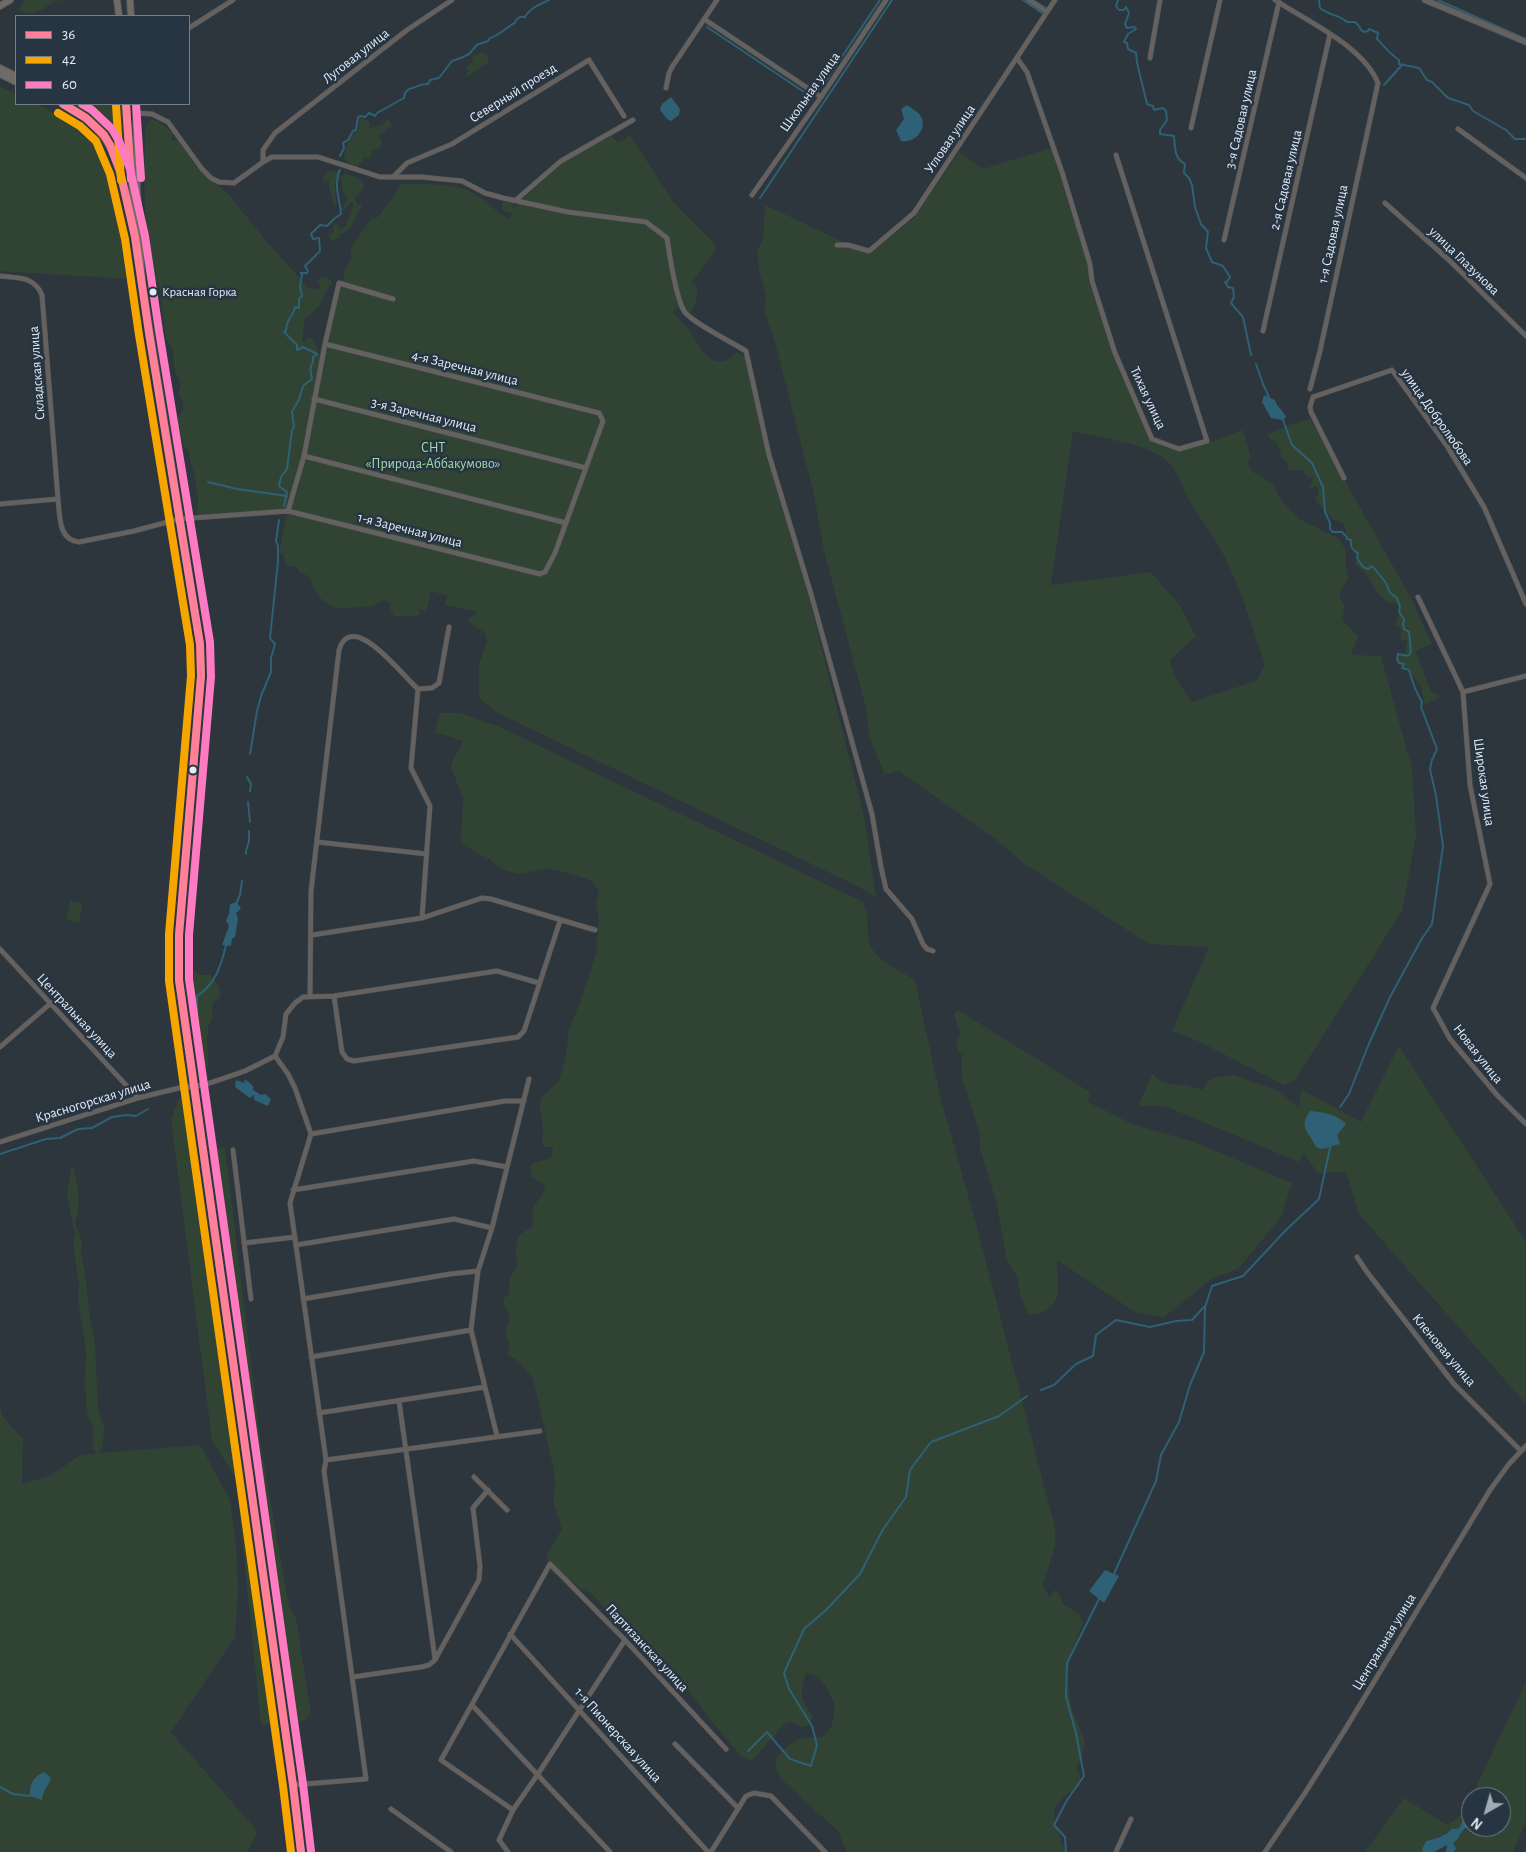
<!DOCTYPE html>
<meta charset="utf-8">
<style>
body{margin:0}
#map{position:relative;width:1526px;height:1852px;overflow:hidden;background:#2d353d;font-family:"Alegreya Sans",sans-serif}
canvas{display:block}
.legend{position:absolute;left:15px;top:15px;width:175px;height:90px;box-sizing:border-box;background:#273543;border:1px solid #727e8a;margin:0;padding:6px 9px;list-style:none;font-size:15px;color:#e3ecf5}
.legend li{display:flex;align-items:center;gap:10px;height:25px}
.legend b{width:25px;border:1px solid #727e8a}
.north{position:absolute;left:1461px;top:1787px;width:50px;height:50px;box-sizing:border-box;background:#273543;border:1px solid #727e8a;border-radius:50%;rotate:218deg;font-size:14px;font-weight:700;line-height:20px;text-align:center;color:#e3ecf5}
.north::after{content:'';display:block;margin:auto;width:18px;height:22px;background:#a3acb5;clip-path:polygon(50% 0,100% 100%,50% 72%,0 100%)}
</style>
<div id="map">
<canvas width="1526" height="1852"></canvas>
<ul class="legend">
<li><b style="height:6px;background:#ff8098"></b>36</li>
<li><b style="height:6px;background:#f7a600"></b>42</li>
<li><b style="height:6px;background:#fe7ac1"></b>60</li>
</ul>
<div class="north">N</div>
</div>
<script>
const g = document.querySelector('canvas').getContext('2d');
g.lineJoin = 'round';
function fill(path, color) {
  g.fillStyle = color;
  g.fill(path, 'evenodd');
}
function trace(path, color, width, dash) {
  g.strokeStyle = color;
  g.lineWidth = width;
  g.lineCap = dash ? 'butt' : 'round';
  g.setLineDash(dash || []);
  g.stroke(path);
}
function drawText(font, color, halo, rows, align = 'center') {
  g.font = font + ' "Alegreya Sans",sans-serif';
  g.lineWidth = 5;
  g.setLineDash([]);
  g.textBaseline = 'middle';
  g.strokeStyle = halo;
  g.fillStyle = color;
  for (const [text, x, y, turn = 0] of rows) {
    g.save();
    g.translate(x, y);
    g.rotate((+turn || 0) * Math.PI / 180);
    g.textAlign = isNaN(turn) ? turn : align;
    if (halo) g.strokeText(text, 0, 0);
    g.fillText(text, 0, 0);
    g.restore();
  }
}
const green = new Path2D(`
 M26 0H65L62 1 56 0C46 8 30 18 17 10Z
 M482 52 487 55 489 62 467 77 466 73 469 72 466 67 472 62 473 56Z
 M0 87 16 94V104H37L41 106 82 129 99 149 113 183 126 279 0 271Z
 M71 104H122L125 169 123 168C114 139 97 119 71 104Z
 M362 118 369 122 370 128 382 125 388 119 392 125 390 129 386 127 387 130 379 135 382 142 379 148 373 150 369 160 364 157 363 162 360 163 358 167 349 164 344 158C346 146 348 138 358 130L360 119Z
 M151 119 155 120 172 132 173 134 171 139 174 141 178 140 197 168 230 196 262 236 309 289H319L320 286 317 282 321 278 327 277 333 283 327 288C325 298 316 314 305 317L302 343 309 337 314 340 319 356 337 281 342 282 347 265 351 259V249L353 244 371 219 378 217 395 195 400 184C417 184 451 183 467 190 483 196 494 211 509 219L512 213 502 210 503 201 514 203 512 212 516 205 564 162 612 136 618 143 630 135 674 203 713 242 715 249 710 259 691 282 698 288 695 305 690 313 676 308 673 312C678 318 684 324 689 330 701 349 713 376 737 352L746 357 766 454 808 594 864 816 876 897 857 886 498 713 479 698V665L487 641 485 633 471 624 468 619 478 612 445 605 447 596 431 591 426 612 417 608 421 614 414 616H394L390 608 391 603 385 600C380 602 378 603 374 605 369 607 363 607 358 607 331 612 318 603 310 577L299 572 296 566H287L283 554 279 553 287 514 280 513 279 511 197 515 198 499 195 478 188 450 184 447 176 421 183 410V402C178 396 178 392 181 386 179 381 177 376 175 370 172 357 177 351 166 339L159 283 156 281C141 232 145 177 145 126Z
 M1051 148 1088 265 1089 282 1113 355 1150 440 1176 451 1208 443 1243 430 1251 458 1247 460 1252 472 1260 475 1275 486 1278 496 1299 519 1338 538 1346 550V571L1349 578 1340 590V597L1345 606 1342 620 1358 636 1351 655 1381 656 1412 769 1416 837 1402 911 1295 1080 1284 1085 1198 1041 1172 1031 1209 947 1149 944 1026 865 994 838 899 771 885 775 870 739 866 708 824 551 813 490 774 339 765 313 766 295 759 270 757 252 763 239 765 205 869 254 914 218 959 152 983 169ZM1073 431C1100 438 1137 442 1161 456 1177 466 1181 485 1189 500 1199 517 1210 532 1220 548 1240 585 1252 626 1265 665L1256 681 1192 702 1175 677 1170 660 1196 636 1180 606 1151 572 1051 585Z
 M340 170 337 173 341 177 345 174 357 177 364 185 363 189 355 198 357 204 363 205C352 215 358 228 340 234L339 238 331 241 328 235 334 232 333 226 336 223 340 230 346 226 354 203 351 202 341 213 339 211 344 206 348 197 343 194 341 178 335 184 336 205 334 207 329 186V179L322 186 325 178 321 179 328 171Z
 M1310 419 1411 598 1432 644 1419 649 1416 652 1430 690 1440 697 1425 705 1421 686 1402 664 1398 662 1399 655 1405 653 1407 640 1401 641V630L1399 627 1395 625 1400 613 1397 603 1391 604C1386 601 1381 598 1378 593 1370 583 1369 572 1355 565L1358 554 1350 543 1351 540 1347 539 1346 530 1342 522 1333 520C1328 511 1320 508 1315 499L1319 492 1317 486 1309 489 1313 478H1310L1305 475 1304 470H1288L1287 461 1281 458V453L1276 442 1270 439 1267 433H1272L1286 426Z
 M440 713H460L500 727 863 902C869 913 867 925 868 937 870 958 899 970 915 980L941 1100 977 1227 1055 1528V1546L1043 1585 1049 1597 1052 1596 1054 1590 1058 1592 1063 1604 1079 1614 1083 1623 1071 1652 1067 1676 1071 1706 1085 1741 1084 1749 1077 1768 1081 1779 1080 1785C1043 1809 1053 1817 1066 1852H847L843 1845 840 1833 780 1778 775 1763 778 1755 786 1747 799 1739 824 1736 832 1725 835 1705C829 1692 822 1674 806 1673 800 1692 800 1700 813 1716L810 1724 802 1727 791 1722 784 1724 754 1759 748 1760 740 1755 714 1724 687 1689 633 1639 591 1593 581 1589 572 1581 555 1574 548 1568 547 1554 562 1529 553 1502 555 1482 554 1471 533 1378 518 1361 507 1354C510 1346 510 1342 505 1334L510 1317 504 1304V1298L509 1294 510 1277 517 1266 516 1249 519 1235 533 1226 532 1213 534 1206 545 1190 544 1185 531 1176 530 1166 534 1163 551 1158 553 1147H544L542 1142 543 1133 542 1116 539 1106 543 1095 555 1085 560 1078 567 1049 569 1029 580 1003 596 954 599 920 596 902 599 893 595 885 588 879 556 870 546 869 518 874 504 870 496 865 488 858 478 854 466 846 461 840 463 799 451 767 453 760 463 741 435 732Z
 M70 901 83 903 79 923 66 920Z
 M191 972H196L200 975H210L220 987V997L212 1004V1019L208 1027 207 1042 209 1068 204 1065 202 1061 199 1023 191 1004 188 984V976Z
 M958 1010 1090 1092 1088 1102 1130 1123 1194 1142 1292 1183 1281 1217 1238 1269 1213 1278 1164 1317 1135 1312 1057 1260C1058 1288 1065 1312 1028 1315L1020 1294 1017 1276 1007 1260 996 1201 980 1148V1135L962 1077 961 1060 964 1053 958 1052 956 1043 960 1034 954 1014Z
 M1399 1046 1526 1242V1404L1359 1214 1346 1172 1317 1173 1304 1152 1299 1162 1165 1106H1138L1153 1073C1160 1086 1172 1084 1185 1085 1191 1086 1196 1088 1202 1090L1207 1082 1216 1077 1235 1075 1280 1092 1299 1108 1301 1089 1361 1122Z
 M179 1098 185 1100 240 1485 212 1440 171 1120Z
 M225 1148 262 1453 289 1607 296 1618 311 1713 305 1721 290 1723 210 1149Z
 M72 1164C78 1183 82 1204 75 1223L82 1241 81 1255 85 1272 89 1312 95 1343 98 1410 104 1427 103 1445 99 1453 200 1445 230 1500 236 1544 238 1587 235 1637 171 1732 258 1832 247 1852H0V1406L3 1417 23 1439 22 1484 50 1476 79 1456 98 1453 93 1449V1428L87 1411 85 1385 86 1351 78 1299 79 1286 73 1243 75 1235 67 1194Z
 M238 1497 253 1588 271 1723 261 1725Z
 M1526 1682V1822L1513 1852H1454L1455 1850 1453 1843 1459 1838V1834L1468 1827H1501V1797H1471V1827L1466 1822H1462L1459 1828 1452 1829 1442 1836 1426 1841 1422 1848 1423 1852H1365L1404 1798 1447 1825 1463 1814Z`);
const water = new Path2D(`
 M671 97 680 109 679 115 671 121 667 119 660 110 662 104Z
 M907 105C911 108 917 111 920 115 928 125 918 144 901 141L896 130 904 119 901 109Z
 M1264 395 1275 400C1277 407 1283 410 1286 417L1283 420 1271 418 1262 402Z
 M237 902 241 909 236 913 238 919 235 937 232 939 231 946 222 945 229 926 226 920 229 914 230 904Z
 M245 1079 253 1086V1090L261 1095 265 1094 271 1099 268 1106 254 1100V1095L250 1098 235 1087 236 1080 244 1083Z
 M1310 1111C1323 1112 1337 1114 1346 1124L1337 1135 1340 1144C1331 1145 1324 1152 1316 1147 1309 1131 1298 1128 1310 1111Z
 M1105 1570 1119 1576 1104 1603 1089 1591Z
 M44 1772 51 1778C48 1787 43 1790 42 1800L30 1796C29 1785 33 1777 44 1772Z
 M1466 1820 1471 1827C1464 1826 1463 1832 1459 1835V1838L1453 1843 1456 1848 1454 1852H1446L1447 1845 1434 1852H1423L1422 1849 1426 1841C1435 1839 1447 1836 1452 1828L1453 1829 1459 1828 1462 1822Z`);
const stream = new Path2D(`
 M1023 0 1042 13
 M1033 0 1046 8
 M1118 0 1116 6 1119 10H1124L1126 7 1129 13 1125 24 1127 28 1135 27 1136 29 1128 34 1124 42 1127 43 1128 49 1136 53 1137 63 1147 104 1153 106 1154 110 1163 108 1166 111 1167 120 1160 130V134L1174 136C1175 146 1174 159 1185 164L1184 173 1189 178 1192 185 1195 207 1201 224 1208 232 1206 248 1212 262 1223 266 1230 277 1226 283 1225 282 1228 287 1233 288 1234 297 1231 303 1243 317 1251 355
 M1319 0 1320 8C1328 15 1340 15 1347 22H1355L1359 26 1361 30 1364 32 1368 31 1369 29 1378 33 1377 39C1384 46 1390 54 1399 60V64L1419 68 1427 80 1432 82 1448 98 1469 105 1473 111 1506 130 1515 139H1526
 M1438 0 1526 39
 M707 27 813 98
 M823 85 880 0
 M1384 85 1402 65
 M340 156 344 148 343 143 348 140 353 131 356 130 358 117 361 116 365 117 369 113 375 116 377 113 404 98 405 93 409 89C416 88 421 83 428 84L430 80 439 78 452 61 461 58 469 54 477 45 488 41 490 38C499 36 506 27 515 23L516 20 520 17H525C529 9 540 4 549 0
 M760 198 892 0
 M1256 364 1263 384 1269 397
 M1283 420 1292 445 1312 463 1323 487 1325 512 1330 523V529L1333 532H1342L1346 536 1347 539 1351 540C1350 546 1353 551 1358 553L1357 558 1363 567 1369 569 1371 566 1374 568 1386 583 1390 593 1397 598 1400 607 1399 612 1404 619 1403 624 1404 629 1409 632 1411 652 1408 656 1398 654 1397 659 1399 663 1404 664 1402 668 1409 670C1412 681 1416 692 1422 702L1421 707 1437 749 1432 760 1430 769 1436 796 1443 846 1432 924 1421 940 1390 997 1368 1046 1349 1094 1340 1107
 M208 482 237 489 287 496
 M284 506 287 492 279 486 281 477 287 469 292 430 294 428 292 411 299 400 303 386 312 379C311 373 309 367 313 362V357L317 354 303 347 297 350V345L284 332 286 331C286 318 294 316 295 307L299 308V299L302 296 300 286 302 275 301 273H307L308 271 305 266 320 251 319 238 313 239 311 234 320 225 327 226 335 218 341 214C340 200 333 184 340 170
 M250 754 257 711 261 696 271 672V658L275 644 270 638 278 561V546L276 541 279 520
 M247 777 251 784 250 791
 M248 802 250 822
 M246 854V851L249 841V831
 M236 904 240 895 242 881
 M202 1065 198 1059 196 1051 200 1036 197 1025V996C215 985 221 966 226 945
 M0 1154 46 1139 60 1138 78 1129 92 1128 112 1117 127 1115 136 1116 148 1109
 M1041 1390 1054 1385 1076 1364 1093 1356 1096 1335 1116 1320 1150 1327 1176 1321 1192 1320 1204 1307
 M1113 1576 1156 1481 1161 1455 1179 1422 1190 1385 1204 1352 1205 1307 1212 1286 1243 1276 1286 1230 1319 1199 1330 1148
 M748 1751 767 1732 790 1759 811 1766 817 1745 812 1726 789 1689 784 1673 804 1629 826 1610 860 1574 882 1531 906 1497 910 1470 931 1442 999 1416 1027 1396
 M0 1787 13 1794 30 1796
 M1066 1852 1065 1837 1054 1825 1067 1800 1084 1776 1076 1733 1066 1697 1067 1663 1100 1597`);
const minor = new Path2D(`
 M1029 0 1047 12
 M1275 0C1308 22 1363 46 1378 83L1320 351 1310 389
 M704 19 821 97
 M189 28 233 0
 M1017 58 1027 72 1062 172 1090 264 1092 281 1115 353 1152 439 1179 449 1207 441 1116 155
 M1150 58 1160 0
 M666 88 669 73 672 67 717 0
 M137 113 152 114 168 122 202 169 211 178 219 182 234 183 263 162 272 157H318L380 177H421L462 181 485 193 503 198 568 212 646 222 667 238C670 257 675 295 684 311 691 322 733 343 746 351L769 455 811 594 872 814 881 867 886 889 912 919 923 944 927 949 933 951
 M1191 128 1220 0
 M1458 129 1526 178
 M263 162V150L275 133 407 30 452 0
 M393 177 407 163 452 144 589 60 624 116
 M752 195 821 97 886 0
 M516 200 561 161 633 120
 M1385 203 1451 262 1526 336
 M1224 240 1279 2
 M837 245H848L869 251 914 213 1055 0
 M0 276C18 278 34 276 42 295L58 499
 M1263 331 1330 34
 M314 399 586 468
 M304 456 566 523
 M1344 478 1311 412 1310 407 1313 397 1392 370 1447 446 1484 507 1526 604
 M0 504 58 499C60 516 58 540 79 542L134 531 179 519 288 511 540 574 545 572 555 553 603 421 599 413 325 344
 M288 511 304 456 325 344 339 283 393 299
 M1418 597 1463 692
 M1526 676 1463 692 1470 785 1490 884 1433 1008 1450 1039 1497 1095 1526 1124
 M418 689 432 688 439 683 449 627
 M317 842 427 854
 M312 935 422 918 482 898 491 899 595 930
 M0 949 138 1098
 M310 996 311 891 339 650C352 607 405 679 418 689L411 768 430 806 422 918
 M334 996 342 1052 347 1059 354 1061 518 1037 524 1031 560 921
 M0 1047 51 1003
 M275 1056 288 1074 295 1088 311 1134 290 1203 326 1460 324 1471 366 1779 293 1785
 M311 1134 505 1101H524
 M0 1142 138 1098 179 1088 204 1085 245 1071 275 1056 283 1037 286 1014 295 1003 303 997 334 996 497 971 539 983
 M233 1150 251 1299
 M293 1190 474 1161 507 1167
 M244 1243 295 1237
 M296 1245 454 1219 492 1228
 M1357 1257 1367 1272 1454 1384 1521 1451
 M303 1299 450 1274 478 1271
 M311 1357 471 1330
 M399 1401 435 1659
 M319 1413 485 1387
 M497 1436 471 1330 478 1271 492 1228 529 1079
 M326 1460 540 1431
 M474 1477 507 1510
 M510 1634 708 1852
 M353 1677 421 1667 429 1665 435 1660 479 1580 480 1566 473 1508 488 1490
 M472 1705 610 1852
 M675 1744 738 1808
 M391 1809 451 1852
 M513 1810 441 1760 550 1564 625 1640 726 1749
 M508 1852 499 1840 513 1810 538 1774 625 1640
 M711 1852 746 1796 754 1793 771 1796 825 1852
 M1116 1852 1131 1819
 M1265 1852 1305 1793 1346 1728 1490 1490 1509 1464 1526 1446`);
const tertiary = new Path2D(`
 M1425 0 1526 42`);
const secondary = new Path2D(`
 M117 0 119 16
 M130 0 131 16
 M0 6 10 0
 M0 68 16 76
 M0 74 16 82
 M63 104C115 130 118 165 131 217
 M126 104 137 255
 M136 104 137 188 142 283 200 644 201 676 179 935V980L293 1785 301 1852`);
const bus1 = new Path2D(`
 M63 104 86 118 104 135 110 145 120 171 135 237 149 333 200 644 201 676 179 935V980L293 1785 301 1852
 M126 104 131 179`);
const bus2 = new Path2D(`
 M116 105 121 180
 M58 113 80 126 96 141 110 174 125 239 139 335 190 645 191 676 169 934V981L283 1786 291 1852`);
const bus3 = new Path2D(`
 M82 104 92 110 112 129 119 141 130 169 145 236 159 331 210 642 211 677 189 935V979L303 1784 311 1851
 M136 104 141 178`);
const markers = [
 [153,292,4.5,"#e3ecf5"],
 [193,770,4.5,"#e3ecf5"]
];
const busNames = [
 ["Красная Горка",162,292]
];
const streetNames = [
 ["Луговая улица",356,56,-38],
 ["Школьная улица",810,92,-55],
 ["Северный проезд",513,93,-32],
 ["3-я Садовая улица",1241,119,-77],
 ["Угловая улица",950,139,-56],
 ["2-я Садовая улица",1286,180,-77],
 ["1-я Садовая улица",1333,234,-78],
 ["улица Глазунова",1464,261,44],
 ["4-я Заречная улица",465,368,14],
 ["Складская улица",37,373,-94],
 ["Тихая улица",1148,398,65],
 ["3-я Заречная улица",424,415,14],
 ["улица Добролюбова",1437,417,55],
 ["1-я Заречная улица",410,530,14],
 ["Широкая улица",1484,782,82],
 ["Центральная улица",77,1016,47],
 ["Новая улица",1478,1054,52],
 ["Красногорская улица",93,1101,-17],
 ["Кленовая улица",1444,1350,50],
 ["Центральная улица",1384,1642,-59],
 ["Партизанская улица",647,1648,47],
 ["1-я Пионерская улица",618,1735,48]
];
const parkNames = [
 ["СНТ",433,448],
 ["«Природа-Аббакумово»",433,464]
];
fill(green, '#314433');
fill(water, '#2e6175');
trace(stream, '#2e6175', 2);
trace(minor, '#4c5259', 5.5);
trace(tertiary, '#4c5259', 7);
trace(secondary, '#4c5259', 8);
trace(minor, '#65615e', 4.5);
trace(tertiary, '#65615e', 5.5);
trace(secondary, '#706b67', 6);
trace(bus1, '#ff8098', 8);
trace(bus2, '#f7a600', 8);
trace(bus3, '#fe7ac1', 8);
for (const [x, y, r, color] of markers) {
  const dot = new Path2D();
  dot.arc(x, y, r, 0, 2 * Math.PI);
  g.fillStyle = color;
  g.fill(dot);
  trace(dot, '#273543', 2);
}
drawText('13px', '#e3ecf5', '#273543', busNames, 'left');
drawText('14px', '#e3ecf5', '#273543', streetNames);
drawText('14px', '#a3dda4', '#273543', parkNames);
</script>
